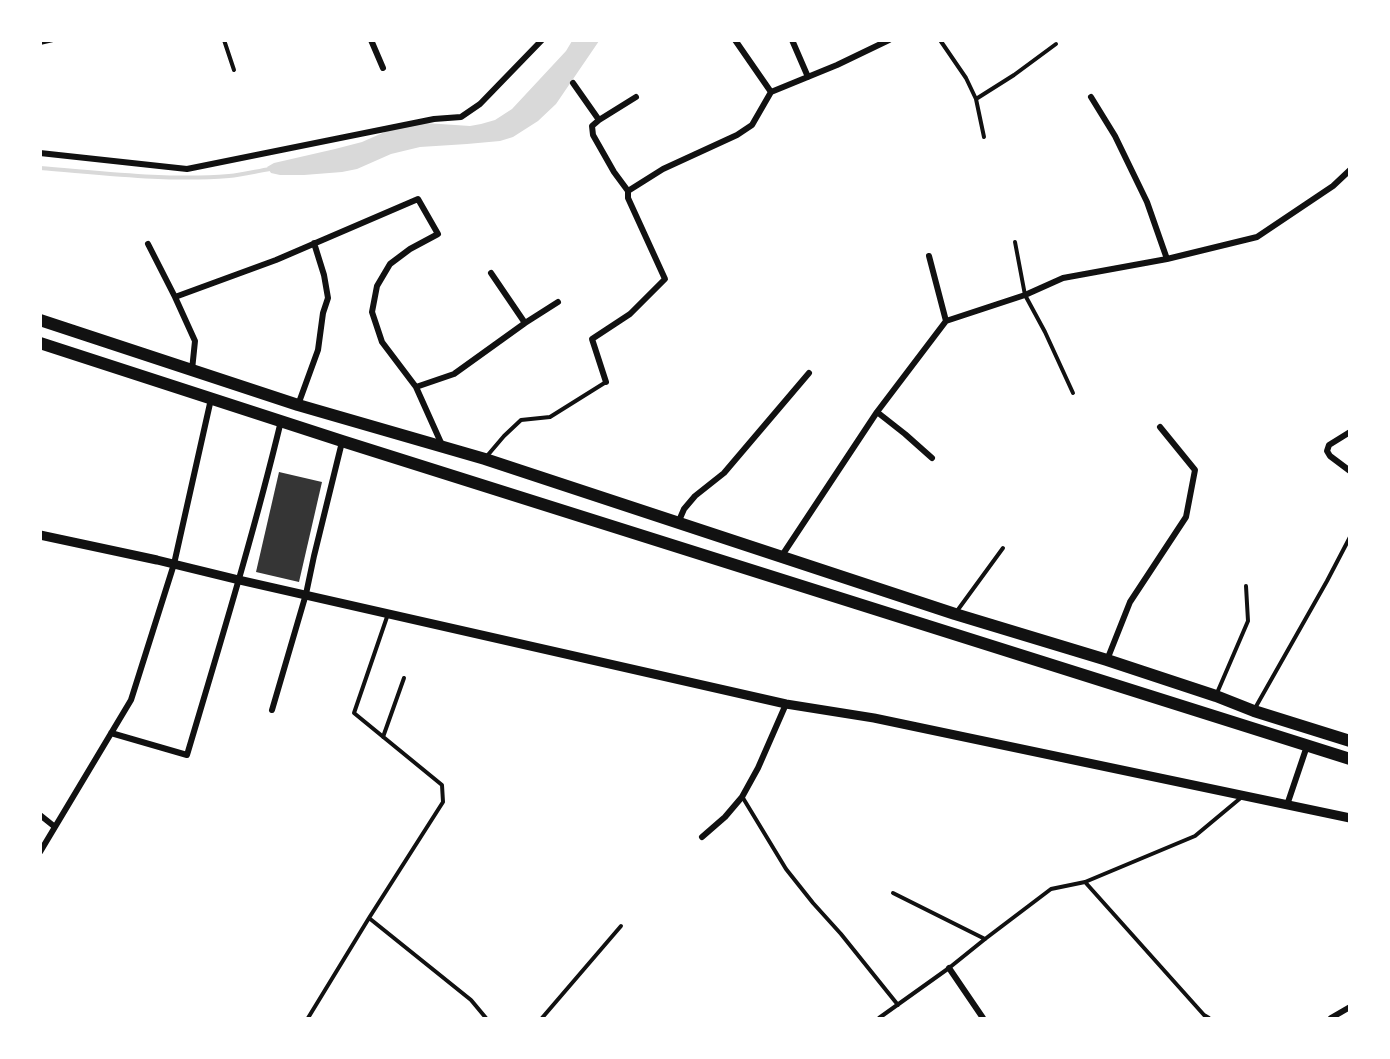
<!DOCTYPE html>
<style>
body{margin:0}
#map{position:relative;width:1390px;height:1059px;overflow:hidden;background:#fff;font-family:"Varela Round",sans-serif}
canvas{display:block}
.frame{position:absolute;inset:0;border:42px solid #fff;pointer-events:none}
</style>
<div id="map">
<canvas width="1390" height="1059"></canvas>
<div class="frame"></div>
</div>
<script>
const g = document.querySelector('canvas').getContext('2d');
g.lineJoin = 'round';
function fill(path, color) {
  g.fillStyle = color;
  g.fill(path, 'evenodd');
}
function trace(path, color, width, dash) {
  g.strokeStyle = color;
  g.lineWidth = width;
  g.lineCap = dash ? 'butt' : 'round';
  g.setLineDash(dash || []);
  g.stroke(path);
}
const water = new Path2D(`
 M572 41H599L556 104 538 121 513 137 500 141 467 144 420 147 391 154 357 169 342 172 304 175H280L271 173 267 167 274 163 335 149 362 142 387 131 425 123 470 126 481 124 495 120 512 109 566 51Z`);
const stream = new Path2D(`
 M40 168C103 173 167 181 229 176 243 175 257 171 270 169`);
const building = new Path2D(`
 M279 472 322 482 299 582 256 572Z`);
const service = new Path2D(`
 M224 40 234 70
 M940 40 966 78 976 99 984 137
 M40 43 53 40
 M976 99 1014 75 1056 44
 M1015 242 1025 295 1045 332 1073 393
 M487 456 504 436 521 420 550 417 606 382
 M957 611 1003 548
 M1217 693 1248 621 1246 586
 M1254 710 1327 581 1350 537
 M383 737 404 678
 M743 798 786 869 813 903 841 934 898 1005
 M1085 882 1204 1015 1209 1018
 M893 893 985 939
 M369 918 471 1000 486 1018
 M308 1018 369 918 443 802 442 785 354 713 388 614
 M542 1018 621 926
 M879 1018 949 968 985 939 1051 889 1085 882 1195 836 1243 796`);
const minor = new Path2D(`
 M371 40 383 68
 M735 40 771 92
 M792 40 808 77
 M573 83 599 120
 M1091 97 1115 136 1147 202 1167 259
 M40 153 187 169 434 119 461 117 480 104 542 40
 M628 191 614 172 593 135 592 126 599 120 636 97
 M148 244 175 297 195 341 192 370
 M929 256 946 321
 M491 273 525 323
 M175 297 276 260 418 199 438 234 410 249 390 264 377 286 372 312 382 342 416 387 442 445
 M606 382 592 339 630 314 665 279 628 198V191L663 169 737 135 752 125 771 92 837 65 889 40
 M416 387 454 374 525 323 558 302
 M298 405 318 350 323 313 328 298 324 275 314 243
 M877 412 905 434 932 458
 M1350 432 1329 445 1327 451 1330 456 1350 471
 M678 523 684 509 695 496 724 473 809 373
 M781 557 877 412 946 321 1025 295 1063 278 1167 259 1257 237 1333 186 1350 170
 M1107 660 1130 602 1186 517 1195 470 1160 427
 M272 710 306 594 314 556 342 442
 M111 733 187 755C220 644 254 533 281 421
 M1287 805 1307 746
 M40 815 55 827
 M702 837 725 817 742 797 758 768 786 704
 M40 852 131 700 174 564 211 399
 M949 968 983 1018
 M1331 1018 1350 1007`);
const tertiary = new Path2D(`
 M40 535 157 560 239 580 786 704 874 718 1350 818`);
const trunk = new Path2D(`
 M40 320 298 405 485 459 955 614 1107 660 1216 696 1254 711 1350 741
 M40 343 342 441 1350 759`);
fill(water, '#d9d9d9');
trace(stream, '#d9d9d9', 4);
fill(building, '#353535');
trace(service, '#111', 4);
trace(minor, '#111', 6);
trace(tertiary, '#111', 9);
trace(trunk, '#111', 12);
</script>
